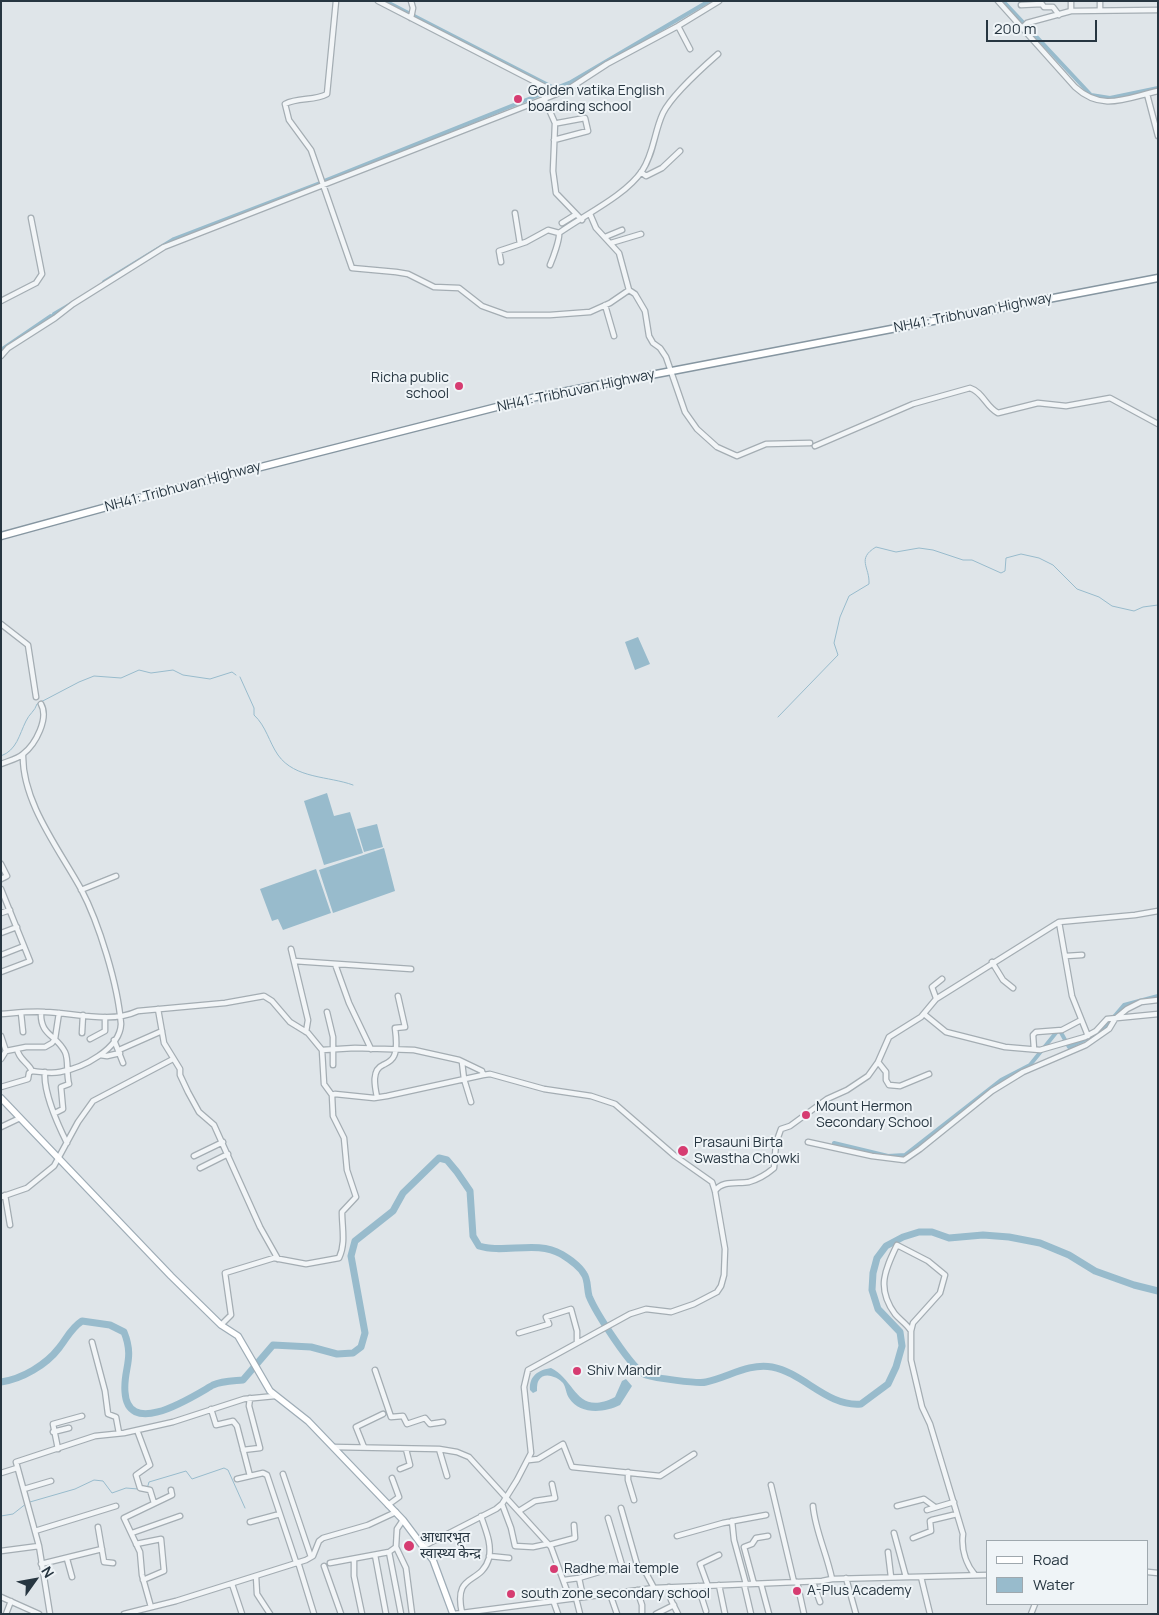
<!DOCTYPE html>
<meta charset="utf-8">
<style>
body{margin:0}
#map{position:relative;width:1159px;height:1615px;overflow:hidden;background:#dfe5e9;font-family:Manrope,sans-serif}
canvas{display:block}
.frame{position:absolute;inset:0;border:2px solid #273641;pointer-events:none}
.legend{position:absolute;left:986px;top:1540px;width:162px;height:65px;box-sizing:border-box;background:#eff4f7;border:1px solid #9fa8ae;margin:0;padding:6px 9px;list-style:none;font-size:15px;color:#273641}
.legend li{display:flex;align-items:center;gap:10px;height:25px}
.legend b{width:25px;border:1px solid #9fa8ae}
.north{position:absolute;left:10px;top:1555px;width:50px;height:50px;-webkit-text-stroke:4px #eff4f7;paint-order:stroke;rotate:58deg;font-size:14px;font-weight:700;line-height:20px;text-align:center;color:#273641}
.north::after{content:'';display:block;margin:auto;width:18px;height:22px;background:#273641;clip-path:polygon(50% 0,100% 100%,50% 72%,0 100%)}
.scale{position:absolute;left:986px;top:20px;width:111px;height:22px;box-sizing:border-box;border:2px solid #273641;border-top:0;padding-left:6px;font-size:15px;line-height:18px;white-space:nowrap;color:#273641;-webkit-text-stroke:4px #eff4f7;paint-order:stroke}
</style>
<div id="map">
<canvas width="1159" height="1615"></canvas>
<div class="frame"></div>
<ul class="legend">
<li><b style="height:6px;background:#fff"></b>Road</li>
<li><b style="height:14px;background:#98bbcc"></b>Water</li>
</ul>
<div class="north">N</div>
<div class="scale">200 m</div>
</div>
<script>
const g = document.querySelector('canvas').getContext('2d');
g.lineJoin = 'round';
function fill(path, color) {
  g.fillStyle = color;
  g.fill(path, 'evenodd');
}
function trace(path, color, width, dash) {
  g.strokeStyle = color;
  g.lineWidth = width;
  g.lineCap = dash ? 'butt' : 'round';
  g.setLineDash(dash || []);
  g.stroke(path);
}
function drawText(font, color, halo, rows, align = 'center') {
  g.font = font + ' Manrope,"Noto Sans Devanagari",sans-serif';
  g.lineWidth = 4;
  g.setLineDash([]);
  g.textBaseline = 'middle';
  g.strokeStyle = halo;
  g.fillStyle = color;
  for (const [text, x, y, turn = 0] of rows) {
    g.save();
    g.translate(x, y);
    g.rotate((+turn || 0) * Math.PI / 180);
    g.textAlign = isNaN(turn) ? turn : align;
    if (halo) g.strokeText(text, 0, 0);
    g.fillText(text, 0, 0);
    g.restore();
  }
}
const water = new Path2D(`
 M638 637 650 664 635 670 625 642Z
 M327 793 334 816 350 812 363 853 324 865 304 801Z
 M377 824 383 847 364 852 357 829Z
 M384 848 395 891 333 913 319 870Z
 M316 869 331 913 283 930 278 919 272 921 260 889Z
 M551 1368C576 1380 576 1417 615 1397L622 1381 626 1379 632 1386 620 1405C604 1413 580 1415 569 1398 566 1394 566 1387 563 1383 558 1377 544 1371 539 1380 537 1382 537 1388 537 1391L533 1393 530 1390C529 1376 538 1370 551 1368Z`);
const stream = new Path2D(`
 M240 677 254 708V715C266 726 269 742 278 755 295 779 329 776 353 785
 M778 717 838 655 834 643 840 617 849 596 869 584C870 567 856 559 876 547L896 552 919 548 933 550 963 560H972L1001 573 1005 571 1006 558 1021 554 1039 558 1053 565 1077 589 1099 597 1112 606 1134 611 1143 607 1158 605
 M1 756C17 750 19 735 26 721 29 714 35 711 37 704L79 682 94 676 121 678 139 670 151 673 173 670 183 675 210 679 232 672 236 675
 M147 1489 149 1482 186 1471 192 1479 224 1468 228 1470 245 1508
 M30 1502 75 1489 94 1480 103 1481 112 1493 126 1488 138 1489
 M1 1516 13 1514 27 1503`);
const canal = new Path2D(`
 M385 1 554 88
 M1003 1 1091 95 1110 98 1158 88
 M324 181 571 82 709 1
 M104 282 174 239 320 183
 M54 314 71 304
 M1 350 51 316
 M834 1143 888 1156 905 1155 1001 1080 1030 1065 1059 1029 1069 1047 1101 1032 1124 1005 1158 996`);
const river = new Path2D(`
 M1 1382C22 1379 46 1365 59 1348 67 1338 71 1328 82 1321L110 1325 124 1332C135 1359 123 1369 125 1392 128 1440 195 1395 213 1385 222 1381 234 1381 243 1380L273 1345 311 1347 337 1354 353 1353 361 1347 365 1333 351 1256 355 1241 393 1211 403 1193 439 1158 447 1160 457 1172 470 1191 473 1236 479 1246C504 1254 537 1240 561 1254 569 1259 579 1265 584 1274 588 1279 587 1289 589 1296 595 1311 632 1370 646 1375 655 1378 698 1384 706 1382 729 1377 748 1363 772 1367 804 1373 827 1407 861 1404L888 1384 896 1367 902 1346 900 1332 878 1309 872 1290 873 1273 877 1258 886 1246 903 1237 919 1232H932L949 1238 983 1235 1009 1237 1040 1243 1069 1255 1095 1271 1134 1285 1158 1291`);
const minor = new Path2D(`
 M336 1 327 94C315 101 298 97 285 104L289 120 311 150 352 268 396 272 408 274 434 287 459 288 482 306 507 315H550L590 312 610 303 629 290
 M378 1 549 89
 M411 1 413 8 411 18
 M998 1 1075 87C1102 112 1126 98 1158 91
 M1071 1V11
 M1100 1V10
 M1021 5 1042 4 1044 7H1053L1059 15
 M678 26 690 49
 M1022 28 1027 23 1071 11 1158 10
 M1147 94 1158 136
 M544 98 555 123 553 171 556 193 582 220
 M554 140 588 131 585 118 558 123
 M641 172 646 176 662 168 680 151
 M515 213 520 244
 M590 214 596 228 619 253 629 290 635 294 645 311 649 336 653 343 660 348 666 357 685 412 697 429 717 447 737 456 766 444 810 443
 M562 223 575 215
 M605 237 622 230
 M611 243 641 234
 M501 262 499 251 526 242 548 230 559 233
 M550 265C553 258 560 239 559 233 584 215 625 196 642 171 654 153 654 132 663 113 672 95 702 68 718 54
 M1 301 36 283 42 274 31 218
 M605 305 614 336
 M1 356 8 348 55 318 73 304 164 247 567 90 607 64 678 26 719 1
 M815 446 913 404 970 388C983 392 986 407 998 413L1038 403 1066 406 1110 398 1158 424
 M1 624 28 645 36 697
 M1 764C8 761 18 759 23 754 36 744 49 718 41 704
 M1 864 7 876 1 879
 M1 889 24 946 1 955
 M81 890 116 876
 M1 913 10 910
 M1059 922 1072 996 1088 1036
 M1 933 17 927
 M291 949 308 1020 306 1032
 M1066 956 1082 955
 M294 961 411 969
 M992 962 1003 980 1013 988
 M335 964 349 1003 371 1049
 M1 972 30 961 24 946
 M936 998 932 987 942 979
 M158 1009 164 1043 180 1069V1075L188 1092 199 1112 214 1125 260 1227 278 1259
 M41 1012C40 1036 56 1034 65 1052 69 1060 66 1074 69 1084L61 1087 63 1109 55 1113
 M327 1012 333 1037V1065
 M21 1013 23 1032
 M1 1014C15 1013 30 1011 45 1012 75 1013 110 1024 138 1011L225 1003 264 996 272 1001 290 1022 308 1033 322 1050 324 1084 332 1095 333 1116 344 1138 347 1170 356 1197 342 1212C342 1228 346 1243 339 1258L306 1264 274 1258 225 1273 231 1315 221 1325
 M924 1014 946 1032 1005 1047 1040 1050 1085 1037 1096 1031 1107 1019 1158 1014
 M82 1033 83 1015
 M1 1036 6 1051 1 1059
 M90 1039 105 1031V1017
 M114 1040 123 1063
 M17 1049C19 1060 28 1062 32 1071 41 1072 51 1074 60 1072 83 1068 120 1049 121 1024 118 985 99 923 81 889 59 849 22 802 23 755
 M1034 1049 1033 1035 1036 1032 1062 1030 1081 1020
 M119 1050 162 1031
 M322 1050 355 1048 414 1050 459 1060 482 1071 483 1075 490 1074 544 1089 591 1096 615 1104 675 1156 712 1182 715 1191 725 1249 724 1275 721 1286 717 1292 694 1304 671 1312 646 1309 630 1314 528 1370 524 1387 531 1453 517 1480 502 1504 496 1509 424 1546
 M6 1051 26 1047H45L52 1043 55 1039 59 1013
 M100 1055 107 1056 120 1053
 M462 1062 464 1079 471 1102
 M878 1062 886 1072V1080L889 1085 900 1086 929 1074
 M45 1072C43 1091 58 1125 67 1143
 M1 1087 28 1079 29 1073 32 1071
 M332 1095 335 1094 374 1098 387 1096 483 1075
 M377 1097C375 1087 371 1070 383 1065 387 1063 392 1061 394 1056 398 1048 396 1036 395 1028L405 1027 398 996
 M1 1127 20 1118
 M808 1142 872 1156 904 1160 920 1149 992 1091 1023 1072 1086 1045 1109 1029 1115 1019 1127 1009 1141 1002 1158 1000
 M194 1156 223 1142
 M200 1168 228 1154
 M715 1191C722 1180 738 1184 749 1182 759 1179 767 1174 774 1168L776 1143 781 1129 790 1126 827 1099 847 1090 868 1076 878 1062 889 1037 921 1017 936 999 1059 922 1135 915 1158 911
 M5 1195 10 1225
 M1 1197 27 1188 54 1166 78 1122 93 1101 173 1059
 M911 1331 913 1323 940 1293 945 1275 928 1261 897 1245C885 1270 876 1288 895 1314 900 1320 907 1324 911 1331V1360L922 1407 930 1424 963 1534C961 1549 966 1564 975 1575
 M519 1333 549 1324 546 1317 571 1309 577 1331V1342
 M92 1342 105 1391 108 1414 116 1417 119 1433
 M375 1370 391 1417 403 1416 407 1424 425 1418 430 1424 443 1422
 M211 1409 216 1425 233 1421 237 1426 250 1476
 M137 1430 150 1465 136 1475 140 1488 150 1490 154 1503
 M53 1432 69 1428
 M333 1447 439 1449 457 1452 469 1457 551 1547 570 1599
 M364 1447 356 1427 383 1414
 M58 1449 53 1424 82 1416
 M439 1449 447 1476
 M243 1450 260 1448 249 1406 250 1398
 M529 1460 538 1459 563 1444 572 1467 660 1476 694 1454
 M400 1469 410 1465 406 1449
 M628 1472V1480L634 1500
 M1 1473 17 1468
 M283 1474 311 1557
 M237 1479 263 1473 267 1475 296 1562
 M771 1485 794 1582
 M24 1489 51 1481
 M502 1504 511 1528 515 1546 533 1547 547 1544
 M388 1505 399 1497 392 1478
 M813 1506C815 1530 827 1554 832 1579
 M897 1506 924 1499 935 1507
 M621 1508 638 1568 646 1573 654 1588
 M927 1510 954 1502
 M519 1511 535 1501 555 1498 552 1484
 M403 1520 397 1529 396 1547 406 1568 412 1614
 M732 1521 734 1540 746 1584
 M250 1522 280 1514
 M98 1527 104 1562 113 1563
 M35 1531 116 1506
 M132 1533 180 1516
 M894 1533 906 1577
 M677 1536 723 1523 766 1515
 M913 1538 931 1531 930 1521 932 1520 957 1514
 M136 1544 161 1539 164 1571 143 1580
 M549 1545 575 1538 574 1525
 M1 1551 39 1546
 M389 1552 401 1614
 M888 1552 891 1577
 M375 1555 386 1614
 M489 1556 509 1558
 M67 1559 72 1577
 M354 1559V1576L362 1614
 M298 1562 314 1614
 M330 1563 389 1552 396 1547
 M41 1564 102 1549
 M324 1566 341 1614
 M1148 1572 1158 1573
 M256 1576 257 1594 270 1614
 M921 1577 930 1614
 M579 1578 583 1597
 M846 1578 856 1614
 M564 1580 579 1578 622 1565 608 1518
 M797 1582 804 1614
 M813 1582 820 1602
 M232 1584 242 1614
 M744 1584 751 1614
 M754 1584 744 1547 752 1544 756 1538 768 1536
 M761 1584 769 1614
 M719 1585 725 1614
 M698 1586 706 1611
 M708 1586 700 1564 719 1555
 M669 1587 671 1600 678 1614
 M637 1590 642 1605V1614
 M610 1594 617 1614
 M1 1597 39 1614
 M576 1598 580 1614
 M553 1600 558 1614
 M151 1607 142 1575 140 1552 124 1518 172 1495 171 1490
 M462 1613C453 1571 481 1586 489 1558 492 1543 485 1529 481 1516
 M6 1614 11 1601
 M50 1614 39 1546 16 1462 95 1436 124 1433 173 1422 244 1399 275 1396
 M124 1614 176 1601 306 1560 313 1556 319 1541 323 1538 368 1525 396 1512
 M454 1614 654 1588 822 1581 832 1579 988 1575
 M656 1614 674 1605
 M1031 1614 1035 1604`);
const major = new Path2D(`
 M1 1098 171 1276 221 1325 238 1336 270 1391 308 1421 403 1520 433 1560 453 1614`);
const highway = new Path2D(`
 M1 536 147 496 536 397 1158 278`);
const markers = [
 [518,99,5,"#d63c71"],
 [459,386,5,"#d63c71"],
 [806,1115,5,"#d63c71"],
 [683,1151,6,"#d63c71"],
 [577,1371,5,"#d63c71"],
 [409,1546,6,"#d63c71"],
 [554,1569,5,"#d63c71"],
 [797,1591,5,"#d63c71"],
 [511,1594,5,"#d63c71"]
];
const poiNames = [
 ["Golden vatika English",528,91],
 ["boarding school",528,107],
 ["Richa public",449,378,"right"],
 ["school",449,394,"right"],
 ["Mount Hermon",816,1107],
 ["Secondary School",816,1123],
 ["Prasauni Birta",694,1143],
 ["Swastha Chowki",694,1159],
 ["Shiv Mandir",587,1371],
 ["आधारभूत",420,1538],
 ["स्वास्थ्य केन्द्र",420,1554],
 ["Radhe mai temple",564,1569],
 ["A-Plus Academy",807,1591],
 ["south zone secondary school",521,1594]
];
const streetNames = [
 ["NH41: Tribhuvan Highway",973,313,-11],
 ["NH41: Tribhuvan Highway",576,391,-12],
 ["NH41: Tribhuvan Highway",183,487,-15]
];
fill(water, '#98bbcc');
trace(stream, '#98bbcc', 1);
trace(canal, '#98bbcc', 4);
trace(river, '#98bbcc', 7);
trace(minor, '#a4adb3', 7);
trace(major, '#9eacb6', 8);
trace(highway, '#8696a1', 9);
trace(minor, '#f2f5f7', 4.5);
trace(major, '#fff', 5.5);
trace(highway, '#fff', 6);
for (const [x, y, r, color] of markers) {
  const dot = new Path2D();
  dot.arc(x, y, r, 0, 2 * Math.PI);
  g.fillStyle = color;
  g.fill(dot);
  trace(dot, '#eff4f7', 2);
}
drawText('14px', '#273641', '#eff4f7', poiNames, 'left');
drawText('14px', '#273641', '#eff4f7', streetNames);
</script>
